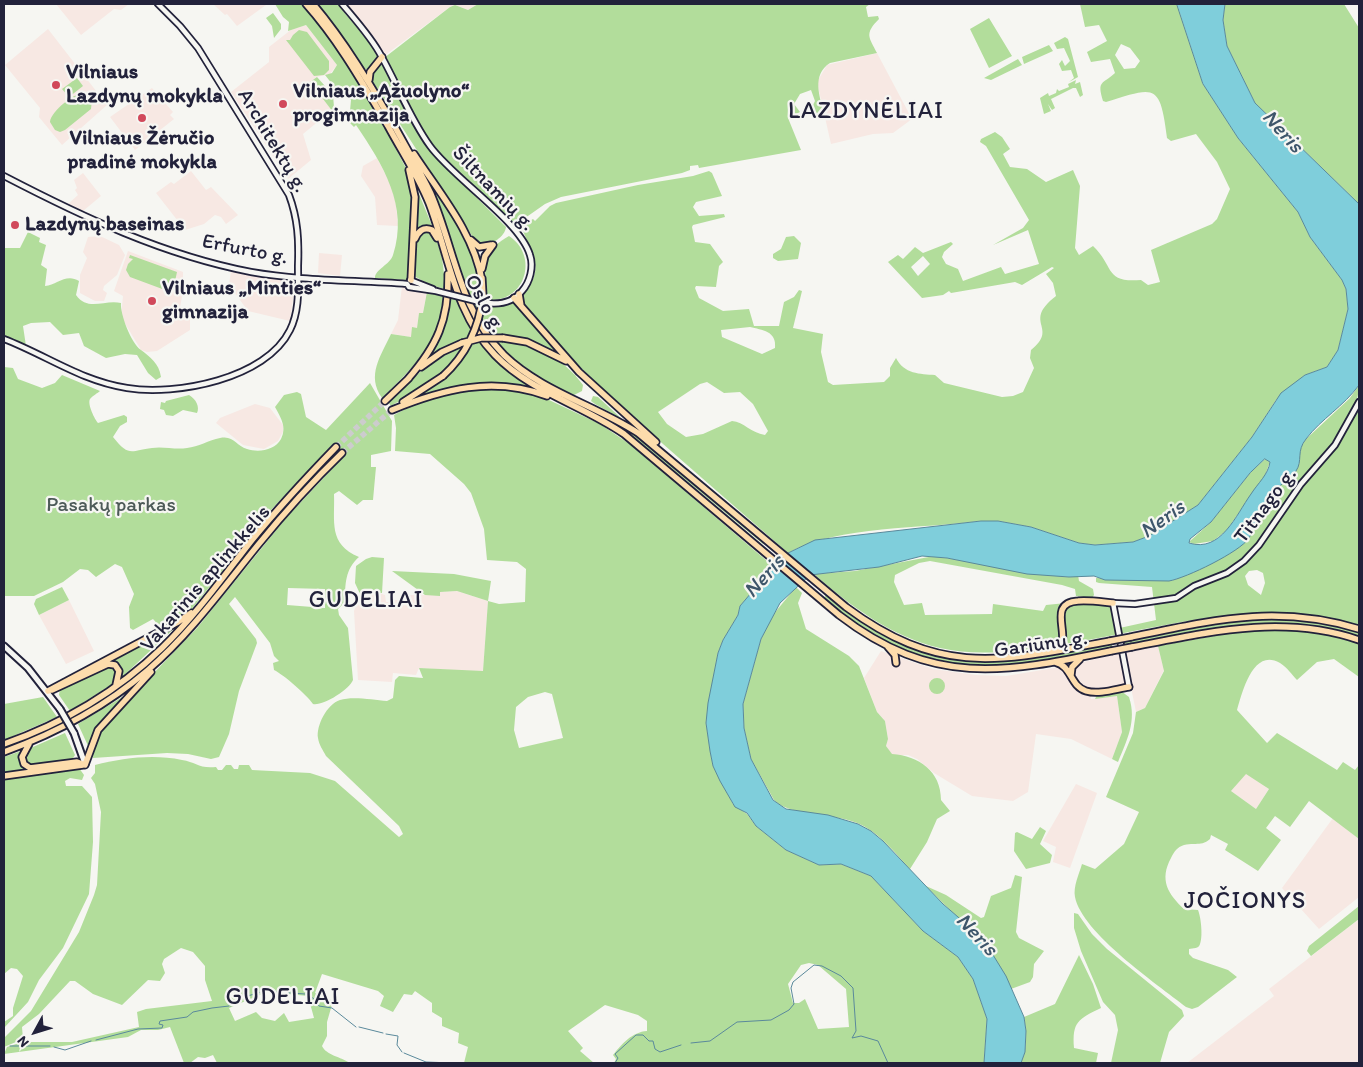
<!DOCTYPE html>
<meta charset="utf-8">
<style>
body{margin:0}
#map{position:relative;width:1363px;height:1067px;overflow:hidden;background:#f6f6f2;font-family:Itim,sans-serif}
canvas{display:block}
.frame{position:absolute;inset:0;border:5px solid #22223b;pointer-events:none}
.north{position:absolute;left:10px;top:1007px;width:50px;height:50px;-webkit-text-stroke:4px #f6f6f2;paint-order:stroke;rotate:231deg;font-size:14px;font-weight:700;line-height:20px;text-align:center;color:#22223b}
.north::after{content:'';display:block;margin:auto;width:18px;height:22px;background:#22223b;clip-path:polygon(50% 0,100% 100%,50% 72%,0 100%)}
</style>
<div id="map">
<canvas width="1363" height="1067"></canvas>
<div class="frame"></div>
<div class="north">N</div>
</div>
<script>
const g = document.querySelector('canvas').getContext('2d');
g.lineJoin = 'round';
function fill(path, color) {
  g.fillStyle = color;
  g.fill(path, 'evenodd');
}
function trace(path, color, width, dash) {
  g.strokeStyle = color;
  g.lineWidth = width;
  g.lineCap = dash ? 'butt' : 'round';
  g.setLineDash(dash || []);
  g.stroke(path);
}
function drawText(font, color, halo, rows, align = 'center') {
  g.font = font + ' Itim,sans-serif';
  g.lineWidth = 4.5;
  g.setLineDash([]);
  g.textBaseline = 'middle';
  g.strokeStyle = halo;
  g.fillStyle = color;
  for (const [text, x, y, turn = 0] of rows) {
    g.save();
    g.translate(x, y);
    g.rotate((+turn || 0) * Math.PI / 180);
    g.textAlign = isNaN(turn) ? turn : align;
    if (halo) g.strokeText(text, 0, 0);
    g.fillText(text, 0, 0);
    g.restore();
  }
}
const built = new Path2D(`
 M56 4H129L121 10 114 9 81 35Z
 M213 4H265L266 5 237 26 227 14 225 15Z
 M345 4H478L468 10 455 5 450 7 384 56Z
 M306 25 337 65 330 74 317 77 310 82 332 110 303 134 311 160 288 179 231 92 269 62V47L292 29Z
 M48 29 107 105 62 145 39 117 40 108 5 65Z
 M877 53 912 119 893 133 873 134 831 144 817 82 827 65Z
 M152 88 173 112 170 115 174 119 135 150 110 117Z
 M377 158 391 185 396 203 398 226 377 225 375 197 361 176 363 166Z
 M191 171 206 190 211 187 238 215 226 224 221 217 215 215 204 224 185 230 156 193 171 182 174 184Z
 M83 173 101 196 83 211 68 204 78 195 75 190 77 188 74 180Z
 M100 236 119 245 125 255 117 275 104 286 103 290 107 293 104 301H95L80 293V275L87 258 83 252 88 237Z
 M128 251 183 272V291L179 313 190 317V330L157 351 147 352 141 350 121 317 123 296 114 291Z
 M319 253 342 255 340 276 318 273Z
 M231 271 293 282 294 292 290 321 248 311 229 285Z
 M402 286 427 292 423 313H419L417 328 411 337 391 334 398 320Z
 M255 404 270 408 283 425V432L278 441 264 449 243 445 216 423 220 418Z
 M457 591 488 601 483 672 419 668 416 675 393 673 392 682 358 680 354 611 358 598 368 593H379L385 595 386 602H395V600H403L406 595H440V592Z
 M69 600 94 651 66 664 39 615Z
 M1158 646 1164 670 1145 708 1136 712 1124 653Z
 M881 651 933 669 976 675 1006 676 1060 667 1078 690 1090 695 1091 699 1117 696 1122 732 1112 759 1071 739 1036 734 1028 792 1013 801 972 796 934 773 917 759 908 755H892L886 746 888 739 885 721 877 712 864 678Z
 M1121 653 1126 680 1122 685 1093 690 1078 684 1073 673 1075 664Z
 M1246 773 1269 789 1256 809 1231 791Z
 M1076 784 1097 793 1070 868 1053 862 1056 847 1043 841Z
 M1333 818 1359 839V897L1319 929 1282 888Z
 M1359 919V1063H1187L1274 996 1269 989Z`);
const green = new Path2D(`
 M275 4H303C347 54 378 114 409 174L413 187 408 278 406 280 375 278C375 269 390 265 393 255 409 206 383 165 356 125L354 127 349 122 351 100 340 94 325 75 332 73 337 65 306 25 288 31 289 22 283 17Z
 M316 4H338C350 22 368 36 378 56L369 69H365Z
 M478 4H870L866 7 868 17 878 16 879 19C864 34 869 37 877 53L830 63C811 75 820 97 824 114L815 116 813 105 815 101 811 90 800 94 794 104 800 112 788 118 801 150 699 168 698 165 690 166V170L682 173 561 197 545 204 518 223 517 221 515 225 488 198 450 167 432 146 418 124 384 58 450 7 455 5 468 10Z
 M1080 4H1177L1203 84 1238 138 1298 212 1310 237 1342 280 1346 289 1348 309 1338 350 1327 367 1305 375 1276 400 1252 437 1198 505 1149 536 1133 542 1095 545 1079 543 1031 527 998 521H981C923 529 839 525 788 553L616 403 553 340 523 304 521 297C548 267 531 254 521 226L533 219 535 221 550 206 556 203 638 185 693 176 709 171 712 173 722 196 696 202 693 207 699 216 724 214 725 217 693 225 692 227 695 242 710 244 723 262 719 266 716 287 696 286 695 288 699 298 723 311 749 309 754 326H779L784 302 794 297 799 290 802 291 793 328 823 334 821 352 828 382 833 385 884 382 890 376V368L896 358C904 374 920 374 935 375L944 383 1002 397 1013 396 1023 392 1034 368 1030 358 1031 350C1060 327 1021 323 1056 296L1053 283 1046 274 1054 268 1052 267 1022 285 1015 282 951 293 949 291 943 295 922 298 888 262 898 255 903 259 915 247 923 253 951 242 953 244 944 252 942 257 946 264 958 269 963 281 1001 267 1005 274 1039 264 1028 230 993 245 1023 228 1029 220 986 146 980 142 981 139 995 132 1002 137 1010 149 1003 154 1010 167 1027 169 1046 182 1073 170 1080 186 1075 248 1079 255 1093 246C1115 267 1104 283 1141 280L1148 285 1160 282 1151 250 1212 224 1217 219 1230 189 1217 162 1196 134 1171 141 1167 138C1160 82 1155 87 1106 102L1103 101C1097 80 1102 85 1115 73L1110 59 1091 62 1087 52 1107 41 1099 25 1085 27ZM1121 44 1130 48 1140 61 1135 68 1124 69 1115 55ZM923 256 930 264 918 276 911 267ZM750 327C762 330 777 331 775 348L762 354 722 337 721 330ZM707 382 724 393 740 392 753 404 768 431 765 435C751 433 744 422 732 421L703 434 686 437 667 424 658 412 700 384Z
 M1225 4H1344L1359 28V204L1255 103 1227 46 1223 20Z
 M273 13 281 24V29L274 38 272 26 266 18Z
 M989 18 1012 56 989 68 970 29Z
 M299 30 307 32 329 61V70L324 75 314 76 286 40H290L293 35Z
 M1065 37 1068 39 1078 77 1069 82 1074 78 1071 70 1062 71 1059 64 1062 60 1065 66 1070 61 1064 48 1057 49 1054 43Z
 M1049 45 1053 51 1024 64 1022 57Z
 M1018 59 1022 65 991 80 984 78Z
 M382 62 410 116 440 161 506 227C505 237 491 245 482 246L476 242 371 79V74Z
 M317 77 333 95 334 107 342 111 345 118 342 119 333 112 310 82Z
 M77 78 83 86 69 97 62 89Z
 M1076 80 1075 84 1080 82 1083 95 1080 97 1076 88H1073L1051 99 1055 108 1052 110 1048 104 1051 111 1044 114 1040 98 1048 93 1049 96 1056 93 1057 89 1059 91 1069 87 1068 84Z
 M86 92 92 99 91 109 65 130 60 132 55 130 50 122C51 111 75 92 86 92Z
 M424 173C449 201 474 247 480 285L486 283C483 259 488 248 509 236 537 254 528 297 494 300 485 301 475 297 467 295L431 189Z
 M417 189 433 228 416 233Z
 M427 229C443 242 444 270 445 289L430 285 414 276 416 241 420 232Z
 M28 232 40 238 39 242 46 245 41 265 47 269 45 286C57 285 66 273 79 281L76 295C88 312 105 299 121 303 120 314 131 343 141 350 150 357 159 363 161 377L156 380 148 373 137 355 125 354 106 358 84 346 79 333 63 335 50 322 31 323 23 326 26 346 4 336V248H20Z
 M794 236 801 243 798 259 778 261 773 258V254L781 249 786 237Z
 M130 255 177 272 174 286 165 290 130 277 126 270 128 264 133 259 129 258Z
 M427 292 444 296C441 341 413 368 382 398 366 375 381 356 391 334L411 337 412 327 417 328 419 313H423Z
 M450 297 456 299C473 337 498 366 533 388 493 378 453 384 414 398 439 383 458 368 473 343L469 338 427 360 442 331Z
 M514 301 559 353 532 341 490 335 470 303 498 307Z
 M498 341C532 342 563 357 583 385L582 391 574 395C544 382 519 367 497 343Z
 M466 344C447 374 421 389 391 406L388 402C412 379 434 356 466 344Z
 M4 367 13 368 18 379 42 388 55 383 62 375 100 391C98 393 92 396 90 399 87 404 95 420 98 423L124 415 127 417V422L120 426 113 437C129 457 130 451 152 448 163 446 175 450 187 448 198 447 209 440 220 438 234 435 236 446 247 449 259 453 275 450 281 439 287 427 281 418 275 407L284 395 297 392 301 394 306 417 326 430 370 383 392 421 391 451 371 455V467H376L373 500H363L357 505 339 491 334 494C335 522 328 544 359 557 345 569 345 585 345 602L338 609 339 615 348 628 353 680C349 690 323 706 313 704 306 694 284 675 274 670L273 663 279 661 274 656 270 643 235 597 229 604 256 639 257 643 239 691 229 734 219 757 211 759 188 754 167 753 93 758 94 744 102 727 197 628 286 518 344 456 333 444 271 510 187 615 162 629 153 619 133 630 130 628 129 607 134 594 122 567 115 564 96 577 88 570 80 569 63 582 34 596H4ZM288 588 325 589V608L287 605Z
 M1359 385C1359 409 1340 433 1327 452L1331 454 1340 442 1359 407V626C1258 594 1158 630 1057 645 1017 651 979 657 940 648 892 637 850 606 814 574L855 571 934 556 1069 577 1078 575 1079 581 1093 589 1094 595 1092 598 1076 596 1075 589 1062 585 930 561 919 563 895 575 894 582 904 605 922 603 925 615 992 614 993 604 1043 611 1046 605 1076 602 1110 605 1115 629 1156 620 1152 587 1099 583 1096 582V578L1174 580 1248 538 1272 492 1305 440 1350 398ZM1257 570 1263 573 1265 583 1261 595 1248 585 1245 576 1249 571Z
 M488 388 531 393 549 400 600 424 631 445 774 567 740 606 738 615 723 640 718 653 706 723 713 766 733 804 747 814 756 826 786 850 819 865 841 864 871 876 923 931 958 957 973 979 987 1019 984 1063H614L616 1059 613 1055C622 1044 632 1032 647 1031V1021L638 1015 605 1005 568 1031 583 1048 580 1051 594 1063H464L468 1047 458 1043 459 1033 442 1026V1018L432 1012V1003L415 991 412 995 404 994 393 1012 380 1006 384 996 378 991 322 974 315 993 333 1001 327 1022V1036L322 1046C326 1055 341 1057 350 1063H217L213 1055 205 1058 198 1057 190 1063H184L170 1027 158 1030H141L128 1037 4 1054 7 1047 22 1042H72L139 1027 137 1012 146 1009 212 1001 205 980V966L193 952 181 948 164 959 162 964 165 973 160 981 148 980 122 1005 93 994 75 981H70L39 1014 22 1027 23 1039 4 1047V1038L31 1011 79 932 94 895 97 885 101 812 95 784 91 778 95 773V765C123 758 153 754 182 760 196 762 199 769 216 767L218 770H222L226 765H231L234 769H238L239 765H249L252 770 310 773 335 781 399 837 403 834 399 826 326 756C323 750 319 745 318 738 316 726 327 704 340 700 353 696 373 700 387 701L393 698 395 680 399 676 423 678 419 668 483 671 488 601 457 591 440 592V596L425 595 392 571 454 574 491 581 488 601 499 604 525 602 526 569 517 562 487 560 484 529 471 493 464 484 430 454 395 451 396 428 394 415C425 398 453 392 488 388ZM545 692 552 694 563 738 519 748 514 730 516 707 528 697ZM809 963 818 965 846 989 849 1027 818 1029 805 999 799 1003H793L788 984 801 965ZM267 992 308 996 314 1018 289 1022 284 1013 275 1021 262 1018 256 1012 235 1021 229 1008Z
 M189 395C196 399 200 407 197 413L183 410 173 416 166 415 164 410 160 409 161 402 165 403 166 401Z
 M593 396 598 397 622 419 595 404 591 401Z
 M603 417 633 432 764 542 763 544 629 433Z
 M1265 459 1270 461 1265 476 1226 531 1213 541 1194 544 1189 542 1211 522 1250 473Z
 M372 557 384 558 382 593H368L361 596 355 583 356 566 366 559Z
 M62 587 69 600 39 615 34 604 36 599Z
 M796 587 802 593 798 603 806 629 849 656 859 666 877 712 885 721 888 739 886 746 892 754C919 756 941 771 941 800L950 811 937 819 927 842 910 869C894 852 879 832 857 823 833 813 789 816 774 800L751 759 744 728 743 704 761 639 772 616Z
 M826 595C930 681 989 666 1112 644V648C991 672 925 685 824 598Z
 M1263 618C1296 620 1328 622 1359 633V637C1281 610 1203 630 1124 645L1123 642 1232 621Z
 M179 624 121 678V671L107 662Z
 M1254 629 1305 630 1359 643V677L1334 659 1317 662 1297 680C1291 674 1288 668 1280 663 1253 647 1242 693 1237 710L1267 743 1277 733 1337 770 1343 762 1355 770 1359 765V839L1309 801 1290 827 1275 816 1266 828 1281 840 1258 871 1225 850 1228 844 1211 835 1210 839C1201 847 1194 842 1184 845 1177 847 1174 852 1171 858 1159 880 1168 894 1184 909L1198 910C1201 917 1203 937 1200 944 1199 949 1193 948 1189 949V954L1193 958 1228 970 1237 977 1198 1007 1192 1009 1186 1007C1157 984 1082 933 1075 897 1073 887 1079 874 1082 864L1095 869 1124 844 1139 812 1106 797 1133 733 1136 712 1145 708 1164 671 1158 646ZM1246 774 1269 789 1256 809 1231 791Z
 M105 666 113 667 117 670 114 683 70 711 59 695 60 689Z
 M929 686a8 8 0 1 1 16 0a8 8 0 1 1-16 0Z
 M1121 691 1129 697C1137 721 1127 740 1118 762L1112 759 1122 732 1117 696 1095 699 1097 695Z
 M124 696 96 728 89 748 78 724Z
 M43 697 57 717 4 740V704Z
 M65 733 75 755 71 761 32 766 24 760 26 750Z
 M21 751 20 756 32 770 4 774V757Z
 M79 768 84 775 82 780 70 778 65 781 66 786H82L92 797 93 842 89 894 63 948 39 980 28 1002 4 1028V1022L13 1016V1008L23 976 17 969 11 968 4 974V778Z
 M1040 827 1046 831 1040 844 1052 855 1050 863 1026 869 1014 851 1015 833 1017 832 1032 839Z
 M1015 875 1022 877 1016 932 1019 938 1044 951 1034 964 1033 977 1030 982 1011 989C992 943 958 920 926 886L946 895 981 918 984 917 991 896 1011 888Z
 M1359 906V919L1311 956 1307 951 1309 946Z
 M1074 913 1078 914 1092 934 1107 949 1182 1010 1184 1016 1169 1032 1160 1063H1111L1118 1030 1115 1015 1103 1002 1081 951 1074 928Z
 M1079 955 1093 984 1101 1008C1078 1019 1072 1022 1074 1048L1098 1053 1096 1063H1021C1027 1048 1027 1033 1024 1017L1055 1004Z`);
const water = new Path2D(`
 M1177 4H1225L1223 20 1227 46 1255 103 1359 204V385C1344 406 1321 419 1306 439 1296 451 1303 461 1296 471 1289 482 1281 483 1274 491 1264 500 1256 525 1249 538 1240 552 1186 578 1169 581L1105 580 1094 576 1069 577 1027 574 947 558 922 556 879 567 810 575 780 603 761 639 743 704 744 728 751 759 773 800 786 809 828 815 858 824 871 831 883 841 943 904 973 930 990 950 1006 976 1024 1017 1026 1031 1025 1052 1021 1063H984L987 1019 973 979 958 957 923 931 871 876 841 864 819 865 786 850 756 826 747 813 735 807 720 781 713 766 710 751 706 723 708 703 718 653 723 640 738 615 740 606 780 559 788 553 815 540 981 521H998L1031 527 1079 543 1095 545 1133 542 1149 536 1198 505 1252 437 1281 393 1305 375 1327 367 1338 350 1348 309 1346 289 1342 280 1310 237 1298 212 1238 138 1203 84ZM1265 459 1270 462C1268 475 1258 483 1251 494 1236 515 1221 553 1189 543L1190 539 1211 522 1250 473Z`);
const stream = new Path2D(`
 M265 991 305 994 313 998 319 1006 332 1008 356 1027
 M231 1006 241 998 261 992
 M359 1027 383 1033
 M386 1034 398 1036 397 1045 402 1052
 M96 1040 138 1029 162 1028 163 1025 159 1024 160 1021 187 1017 193 1012 212 1008 229 1006
 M691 1043 710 1041 737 1022 771 1020 789 1010 794 1004 791 988 793 982 814 965 822 966 841 976 853 988 856 1031 852 1038 861 1036 878 1041 888 1063
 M10 1046H50
 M54 1047 65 1050 91 1041
 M404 1053 426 1062 452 1063
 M615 1063 618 1058 615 1054 636 1035H643L649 1041H653L655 1049 660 1052 681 1045`);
const trunkTunnel = new Path2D(`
 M336 447 385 401
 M342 453 392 410`);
const tertiary = new Path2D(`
 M342 4C355 19 369 35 379 52 397 83 409 117 430 146 453 178 520 221 530 255 534 267 530 282 522 291 512 304 495 305 480 302
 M4 176C83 217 163 255 251 272 302 281 355 280 407 284L409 287 436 291
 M410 280 433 289
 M4 339C46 355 81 381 127 388 176 396 266 379 290 330 300 310 298 287 298 266 299 241 298 219 289 195L198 48 180 26 158 4
 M1129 687 1113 603 1135 604 1176 598 1194 586 1227 573 1244 561 1259 545 1301 484 1335 445 1359 402`);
const secondary = new Path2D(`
 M4 646 28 668 60 709
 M74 733 85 764`);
const trunk = new Path2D(`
 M306 4C339 41 363 84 388 126 402 152 418 176 429 203 449 255 454 313 495 355 531 392 582 405 624 434L839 615C933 687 1003 673 1111 651
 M313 4C345 42 370 84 395 127 407 149 420 171 431 194 455 250 459 310 504 355 541 391 595 405 638 433L846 607C942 678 1002 661 1110 641
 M369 80 370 72 382 57
 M414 154C440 194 474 233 482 281
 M409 170 415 197 411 280
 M415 239C418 232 423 226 432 230L437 238
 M471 240 479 247 491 245
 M482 269 485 256 493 245
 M482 278 483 296
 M519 294 521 306
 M514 298 579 372 656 442
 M503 338 527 342 566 361
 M421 367 442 352 462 343
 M407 380C437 346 449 320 448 274
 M385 401 409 378
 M403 402 443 376
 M392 410C443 389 493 376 547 396
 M1131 637C1214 620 1276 604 1359 629
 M888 647 895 655 896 663
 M1132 647C1209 632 1283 614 1359 640
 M1056 650C1075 640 1044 603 1078 601 1089 600 1102 602 1113 603
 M1055 662C1072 666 1070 686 1086 691 1099 695 1116 689 1129 687
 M1071 675 1072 667 1080 659
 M52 690 108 664 115 665 119 671 116 685
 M48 691 178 622 191 613
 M4 744C62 724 118 691 162 648 196 615 223 577 252 540 279 507 307 477 336 447
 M29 744 22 757 24 764 30 768 77 762 85 765
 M4 752C56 733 105 707 148 670 190 634 223 588 258 545 284 513 312 482 342 453
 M85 765 98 730 151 672
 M4 776 83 765`);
const tertiaryBridge = new Path2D(`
 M436 291 480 302`);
const secondaryBridge = new Path2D(`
 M60 709 74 733`);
const trunkBridge = new Path2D(`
 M462 343 481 338H503
 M443 376C467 354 479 328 483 296
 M1110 641 1131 637
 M1111 651 1132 647`);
const markers = [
 [56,85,5,"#d1495b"],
 [283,104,5,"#d1495b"],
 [142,118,5,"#d1495b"],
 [15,225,5,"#d1495b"],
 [152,301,5,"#d1495b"]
];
const poiNames = [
 ["Vilniaus",66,73],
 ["Lazdynų mokykla",66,97],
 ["Vilniaus „Ąžuolyno“",293,92],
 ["progimnazija",293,116],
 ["Vilniaus Žėručio",142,139,"center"],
 ["pradinė mokykla",142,163,"center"],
 ["Lazdynų baseinas",25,225],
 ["Vilniaus „Minties“",162,289],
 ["gimnazija",162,313]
];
const streetNames = [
 ["Architektų g.",272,141,59],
 ["Šiltnamių g.",493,189,46],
 ["Erfurto g.",245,250,11],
 ["Oslo g.",484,304,62],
 ["Titnago g.",1266,506,-53],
 ["Vakarinis aplinkkelis",206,579,-49],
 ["Gariūnų g.",1041,645,-8]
];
const parkNames = [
 ["Pasakų parkas",111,506]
];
const waterNames = [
 ["Neris",1282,132,48],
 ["Neris",1163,520,-36],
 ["Neris",765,577,-48],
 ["Neris",976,935,47]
];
const quarterNames = [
 ["LAZDYNĖLIAI",866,112],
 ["GUDELIAI",366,601],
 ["JOČIONYS",1245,902],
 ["GUDELIAI",283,998]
];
fill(built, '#f7e8e3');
fill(green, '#b2dd9b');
fill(water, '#7fcedb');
trace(water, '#5a899b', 1);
trace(stream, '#5a899b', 1);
trace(trunkTunnel, '#cccccd', 5.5, [5.5, 3]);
trace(tertiary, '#22223b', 8);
trace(secondary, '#22223b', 9);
trace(trunk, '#22223b', 9);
trace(tertiary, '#f6f6f2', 4.5);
trace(secondary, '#f6f6f2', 5);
trace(trunk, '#fddcac', 5.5);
trace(tertiaryBridge, '#22223b', 8, []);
trace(secondaryBridge, '#22223b', 9, []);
trace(trunkBridge, '#22223b', 9, []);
trace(tertiaryBridge, '#f6f6f2', 4.5);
trace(secondaryBridge, '#f6f6f2', 5);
trace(trunkBridge, '#fddcac', 5.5);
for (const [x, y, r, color] of markers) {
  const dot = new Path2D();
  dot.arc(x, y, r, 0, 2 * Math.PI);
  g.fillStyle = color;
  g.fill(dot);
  trace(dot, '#f6f6f2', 2);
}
drawText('bold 21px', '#22223b', '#f6f6f2', poiNames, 'left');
drawText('21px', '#22223b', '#f6f6f2', streetNames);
drawText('21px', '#4d5a58', '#f6f6f2', parkNames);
drawText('italic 22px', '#3e566b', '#f6f6f2', waterNames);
g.letterSpacing = '1px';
drawText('24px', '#22223b', '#f6f6f2', quarterNames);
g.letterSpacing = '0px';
</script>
